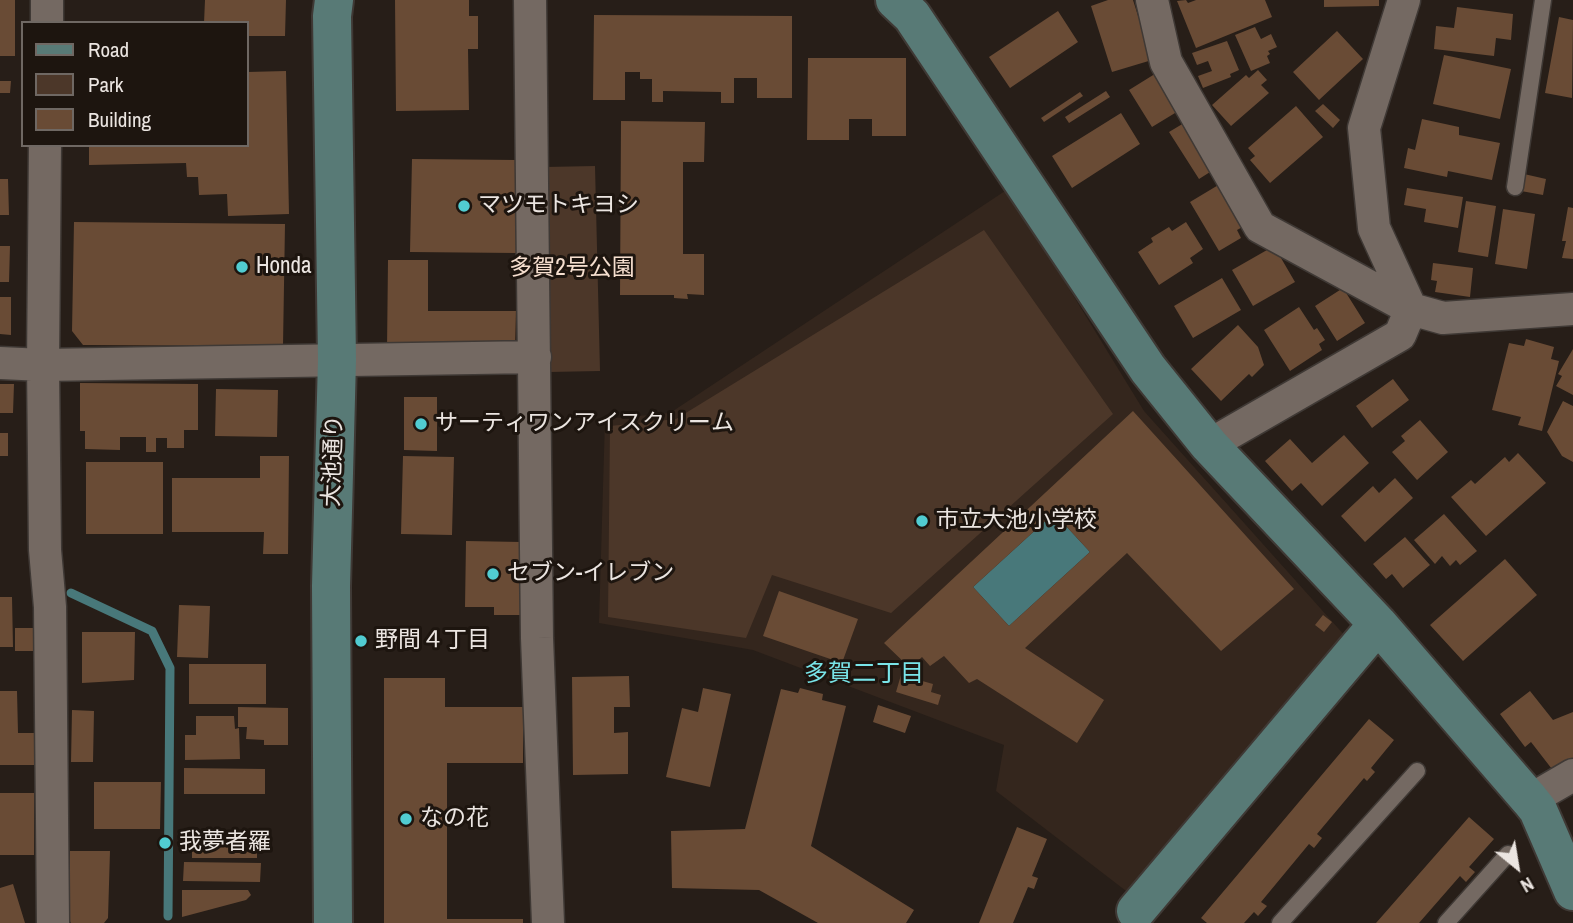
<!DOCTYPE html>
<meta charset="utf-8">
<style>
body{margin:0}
#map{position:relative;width:1573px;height:923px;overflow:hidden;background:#271e18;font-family:"Archivo Narrow",sans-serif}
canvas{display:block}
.legend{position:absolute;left:21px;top:21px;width:228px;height:126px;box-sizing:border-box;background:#1d150f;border:2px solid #6f6863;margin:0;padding:9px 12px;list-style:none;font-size:21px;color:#ebe5e1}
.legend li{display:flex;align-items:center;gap:14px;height:35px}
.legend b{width:35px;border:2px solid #6f6863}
.north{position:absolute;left:1482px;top:832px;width:70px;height:70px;-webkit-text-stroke:5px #1d150f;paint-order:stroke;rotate:150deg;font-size:19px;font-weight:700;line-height:28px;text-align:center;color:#ebe5e1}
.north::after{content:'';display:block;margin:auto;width:24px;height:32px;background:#ebe5e1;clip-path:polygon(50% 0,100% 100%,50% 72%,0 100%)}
</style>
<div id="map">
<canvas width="1573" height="923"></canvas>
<ul class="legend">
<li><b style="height:9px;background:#587a76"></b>Road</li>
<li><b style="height:19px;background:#4c3729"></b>Park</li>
<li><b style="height:19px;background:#694b35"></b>Building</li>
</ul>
<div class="north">N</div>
</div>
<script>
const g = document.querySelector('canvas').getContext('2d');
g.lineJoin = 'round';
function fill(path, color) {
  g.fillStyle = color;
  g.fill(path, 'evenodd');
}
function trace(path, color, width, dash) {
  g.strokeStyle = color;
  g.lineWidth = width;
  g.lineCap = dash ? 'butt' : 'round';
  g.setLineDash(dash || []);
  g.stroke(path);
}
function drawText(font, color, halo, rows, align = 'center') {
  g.font = font + ' "Archivo Narrow","Noto Sans JP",sans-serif';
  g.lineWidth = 6;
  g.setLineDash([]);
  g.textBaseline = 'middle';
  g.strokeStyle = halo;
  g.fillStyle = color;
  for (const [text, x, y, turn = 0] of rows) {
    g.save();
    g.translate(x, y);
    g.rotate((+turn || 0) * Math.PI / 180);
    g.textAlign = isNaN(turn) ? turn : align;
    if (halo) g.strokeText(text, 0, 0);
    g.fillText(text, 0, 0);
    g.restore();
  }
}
const built = new Path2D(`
 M1008 189 1144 411 1346 637 1130 894 996 791 1004 745 753 650 599 623 605 419 670 413Z`);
const green = new Path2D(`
 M595 166 600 371 549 372 545 167Z
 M984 230 1113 414 891 613 772 575 746 638 608 617 610 426 676 419Z`);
const water = new Path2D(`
 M1054 513 1090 552 1009 626 973 587Z`);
const stream = new Path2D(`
 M71 593 152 631 170 668 168 916`);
const building = new Path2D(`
 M0 0H15V56H0Z
 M205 0H286L285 36H247V23H204Z
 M395 0H469V16H478V49H468L469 110 396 111Z
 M1108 0H1133L1152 60 1112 72 1091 6Z
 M1186 0 1188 3 1196 0H1265L1272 17 1196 48 1177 1Z
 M1324 0H1379V6L1324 7Z
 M1457 7 1513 14 1511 40 1496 38 1494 56 1434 49 1436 26 1454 28Z
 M1058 11 1078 42 1010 88 989 57Z
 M594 15 792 16V98H757V78H734V103H721V92L663 91V102H652V79H640V72H625V100H593Z
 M1559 17 1573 20 1572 98 1545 93Z
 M1255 27 1261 39 1271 34 1277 47 1268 51 1270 54 1267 56 1270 63 1251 71 1235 35Z
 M1337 31 1363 59 1319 100 1293 72Z
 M1227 41 1239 70 1230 74 1231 77 1203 88 1198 76 1212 71 1208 61 1197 65 1192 53Z
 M1444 55 1511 69 1500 119 1433 104Z
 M808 58H906V136H872V119H849V140H807Z
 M1258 70 1267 80 1261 85 1269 93 1231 126 1212 105 1246 75 1249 78Z
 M286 71 289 214 228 216 227 194 199 195 198 177H187L186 163 89 165V145H247V72Z
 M1158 72 1180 110 1152 127 1129 90Z
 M0 81H11L10 93H0Z
 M1106 91 1110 97 1069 123 1065 117Z
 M1080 92 1083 96 1044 122 1041 118Z
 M1323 104 1340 120 1333 128 1315 111Z
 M1296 106 1323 137 1270 183 1250 160 1255 156 1248 148Z
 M1121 113 1140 144 1072 188 1052 156Z
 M1422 119 1459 127V135L1500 143 1492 180 1448 171 1447 177 1404 168 1408 148 1415 150Z
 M1189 120 1218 167 1199 179 1169 132Z
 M621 121 705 122 704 162H683V254H704V295L687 294 688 299 674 298V295H620Z
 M412 159 517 160 516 253 410 252Z
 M1524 174 1546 179 1543 195 1521 191Z
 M0 179H8L9 215H0Z
 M1225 181 1250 223 1237 230 1241 238 1219 251 1190 202Z
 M1407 188 1463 197 1458 228 1424 222 1426 209 1404 205Z
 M1466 201 1496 206 1488 257 1458 252Z
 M1568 207 1573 208V259L1562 258 1566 241H1562Z
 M1503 209 1535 214 1527 269 1495 264Z
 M74 222 285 224 283 346 83 345 72 331Z
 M1186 222 1203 249 1190 258 1193 263 1159 285 1138 252 1153 242 1151 238 1169 227 1172 231Z
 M0 246H10L9 282H0Z
 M1274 246 1295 282 1253 306 1232 270Z
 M388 260H428V311H516L515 349H387Z
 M1433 263 1473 268 1470 297 1435 292 1437 281 1431 280Z
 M1222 278 1241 310 1193 338 1174 306Z
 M1343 288 1365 323 1337 341 1315 306Z
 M0 297H11V335L0 334Z
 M1299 307 1314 330 1317 328 1325 340 1319 344 1322 350 1290 371 1264 330Z
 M1238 325 1258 347 1264 365 1252 377 1249 374 1221 401 1191 369Z
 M1526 339 1554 347 1551 359 1559 361 1542 431 1518 425 1521 417 1492 410 1509 343 1524 346Z
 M1573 349V395L1556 386 1562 376 1558 374Z
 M1393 379 1409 400 1372 428 1356 406Z
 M80 383 198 384V430H184V448H167V438H156V452H146V437H120V450L85 449V431H80Z
 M0 384H14L13 413H0Z
 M216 389 278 390 277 437 215 436Z
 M404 397H437V451L404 450Z
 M1563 401 1573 406V462L1562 456 1547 432Z
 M1133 411 1294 589 1221 651 1127 553 1025 648 1104 700 1077 743 977 679 969 683 944 656 930 666 922 657 910 668 884 643ZM1054 513 1090 552 1009 626 973 587Z
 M1420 420 1448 452 1417 480 1392 452 1405 441 1401 436Z
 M0 433H8V456H0Z
 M1344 435 1369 463 1322 506 1301 483 1292 491 1265 461 1290 439 1312 463Z
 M1518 453 1546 483 1486 536 1451 497 1471 480 1475 484 1505 457 1509 462Z
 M260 456H289L288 554H263L264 532H172V478H260Z
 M403 456 454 457 452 535 401 534Z
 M86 462H163V534H86Z
 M1395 478 1413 498 1365 542 1341 516 1373 486 1379 493Z
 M1444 514 1477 551 1460 565 1456 560 1450 566 1442 556 1435 564 1414 540Z
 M1405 537 1430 565 1403 588 1392 574 1386 579 1373 564Z
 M466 541 522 542 520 615H494V607H465Z
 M1505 559 1537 595 1463 661 1430 625Z
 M779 591 858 619 842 663 763 636Z
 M0 597H12L13 647H0Z
 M179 605 210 606 208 658 177 657Z
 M1323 615 1332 622 1324 632 1315 625Z
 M15 628H44V651H15Z
 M82 632H135L134 680 82 683Z
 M189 664H266V704H189Z
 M901 675 933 684 931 692 941 695 938 705 896 692Z
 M629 676 630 707H614V733L628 732V774L573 775 572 677Z
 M384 678H445V707H523V763H447V919H523V923H384Z
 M703 688 731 694 710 787 666 777 682 708 698 712Z
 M800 688 823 694 822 700 846 706 811 846 914 910 906 923H818L759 890 672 888 671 831 745 829 781 689 798 693Z
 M0 691H17L18 733H36V765H0Z
 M1530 691 1553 720 1573 712V760L1555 773 1531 742 1525 747 1500 714Z
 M878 705 911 716 905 733 873 722Z
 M238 707 288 708V745H264V740L246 739 247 727H238Z
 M72 710 94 711 93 762H71Z
 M196 716H234L235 729 239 728 240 759 185 760V735H196Z
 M1369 719 1394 740 1371 768 1375 772 1367 781 1364 778 1317 834 1322 838 1314 848 1309 844 1261 902 1267 906 1258 916 1254 912 1244 923H1207L1201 918Z
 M184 768 265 769V794H184Z
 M94 782H161L160 829H94Z
 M0 793H34V855H0Z
 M1469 817 1494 839 1469 867 1475 872 1466 882 1460 876 1419 923H1376Z
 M1017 827 1047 839 1032 876 1038 878 1034 889 1028 887 1013 923H979Z
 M192 842H257V858H192Z
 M70 851H110L108 918 104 923H71L69 920Z
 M184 862 261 863 260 882 183 881Z
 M13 884 25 923H0V888Z
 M182 890H248L251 895 246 900 182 917Z`);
const lane = new Path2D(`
 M1515 187 1543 0
 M1280 923 1417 771
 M1446 923 1508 854`);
const street = new Path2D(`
 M530 0 537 638 548 923
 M1152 0 1166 62 1260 227 1411 309 1443 318 1573 309
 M47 23V0
 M45 145 43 365 45 550 50 607 53 923
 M0 363 43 365 535 357
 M1209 445 1400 335 1411 309 1374 228 1364 128 1404 0
 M1530 800 1573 775`);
const secondary = new Path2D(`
 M895 0 912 16 1148 369 1209 445 1378 624 1530 800 1538 810 1573 891
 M1136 911 1378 624
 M333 923 331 586 337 360 332 16 334 0`);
const markers = [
 [464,206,7,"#51ccd1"],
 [242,267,7,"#51ccd1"],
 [421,424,7,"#51ccd1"],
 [922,521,7,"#51ccd1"],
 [493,574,7,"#51ccd1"],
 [361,641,7,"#51ccd1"],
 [406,819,7,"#51ccd1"],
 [165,843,7,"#51ccd1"]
];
const poiNames = [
 ["マツモトキヨシ",478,206],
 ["Honda",256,267],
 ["サーティワンアイスクリーム",435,424],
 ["市立大池小学校",936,521],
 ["セブン-イレブン",507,574],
 ["野間４丁目",375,641],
 ["なの花",420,819],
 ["我夢者羅",179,843]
];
const parkNames = [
 ["多賀2号公園",572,269]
];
const streetNames = [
 ["大池通り",334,461,-88]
];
const neighbourhoodNames = [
 ["多賀二丁目",864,675]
];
fill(built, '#34261d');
fill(green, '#4c3729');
fill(water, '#48787a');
trace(stream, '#48787a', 9);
fill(building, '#694b35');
trace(lane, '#3f3935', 19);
trace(street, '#3f3935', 35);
trace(secondary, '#3f3935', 42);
trace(lane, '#746962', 16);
trace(street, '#746962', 32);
trace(secondary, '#587a76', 38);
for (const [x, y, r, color] of markers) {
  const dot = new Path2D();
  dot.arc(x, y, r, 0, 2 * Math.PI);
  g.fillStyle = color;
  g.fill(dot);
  trace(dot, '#1d150f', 2.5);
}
drawText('23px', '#ebe5e1', '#1d150f', poiNames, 'left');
drawText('23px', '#f6dfcf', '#1d150f', parkNames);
drawText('23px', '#ebe5e1', '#1d150f', streetNames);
drawText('24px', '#79e5e9', '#1d150f', neighbourhoodNames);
</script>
